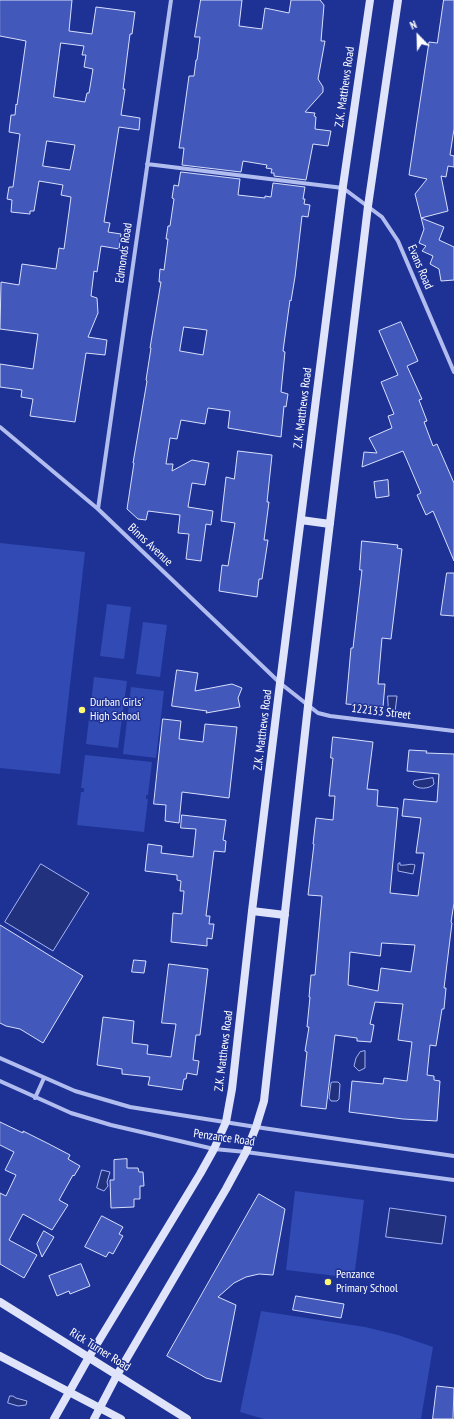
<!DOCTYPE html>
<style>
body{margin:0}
#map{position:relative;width:454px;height:1419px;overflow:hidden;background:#1e3296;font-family:"PT Sans Narrow",sans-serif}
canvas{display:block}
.north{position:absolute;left:398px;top:16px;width:40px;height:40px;-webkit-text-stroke:3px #1e3296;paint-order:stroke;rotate:337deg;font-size:11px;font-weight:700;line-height:16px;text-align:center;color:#fff}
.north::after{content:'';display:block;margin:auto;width:14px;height:18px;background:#fff;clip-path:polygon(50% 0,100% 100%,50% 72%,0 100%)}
</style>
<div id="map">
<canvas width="454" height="1419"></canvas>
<div class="north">N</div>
</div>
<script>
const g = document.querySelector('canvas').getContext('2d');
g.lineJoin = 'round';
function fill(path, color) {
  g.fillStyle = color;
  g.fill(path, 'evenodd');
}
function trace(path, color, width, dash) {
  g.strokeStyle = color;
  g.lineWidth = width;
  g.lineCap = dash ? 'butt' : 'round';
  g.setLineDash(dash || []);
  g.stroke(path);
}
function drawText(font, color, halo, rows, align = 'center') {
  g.font = font + ' "PT Sans Narrow",sans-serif';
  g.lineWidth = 3;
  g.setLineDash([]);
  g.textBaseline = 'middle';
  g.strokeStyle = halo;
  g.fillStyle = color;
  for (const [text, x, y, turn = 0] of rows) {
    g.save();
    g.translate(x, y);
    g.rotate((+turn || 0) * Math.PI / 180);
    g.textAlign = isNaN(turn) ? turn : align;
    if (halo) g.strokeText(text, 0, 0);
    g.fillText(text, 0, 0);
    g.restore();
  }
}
const green = new Path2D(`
 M0 543 85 552 60 774 0 768Z
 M107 604 131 607 124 659 100 656Z
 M143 622 167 625 160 677 136 674Z
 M94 677 127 681 118 748 86 744Z
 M131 687 164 691 156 758 123 754Z
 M85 755 152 762 148 795H146V799H148L144 832 77 825 81 792H84V788H81Z
 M295 1191 364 1200 354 1278 286 1270Z
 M261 1311 365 1327 398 1335 433 1347 421 1419H264L240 1412Z`);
const water = new Path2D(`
 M388 696H397L395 712 386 711 388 707Z
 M433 778 434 784C430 789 417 790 413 784L414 781Z
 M400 863V865C405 866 411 863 415 865L413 874 398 871V864Z
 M41 864 89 893 53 951 5 922Z
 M365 1051V1068L359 1071 354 1066 356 1058 360 1052Z
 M333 1082H338L340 1084 339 1099 337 1101H331L329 1098 331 1083Z
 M102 1170 110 1172 107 1182 108 1186 104 1191 97 1188Z
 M390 1208 446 1216 442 1244 386 1237Z
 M10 1396H13L16 1398 27 1401 26 1405 18 1406 8 1403Z`);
const building = new Path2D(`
 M0 0H72L69 31 92 34 96 7 135 12 132 34H130L123 89H125L121 115 140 118 139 130 119 127 104 222 110 223 108 232 121 234 119 249 101 246 97 272 94 271 91 296 97 298 98 313 88 337 107 340 105 355 86 353 75 422 30 416 33 399 21 397 22 390 0 387V364L33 369 38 334 0 329 1 282 19 285 22 264 56 269 59 248 64 249 71 197 61 195 63 185 39 181 34 211H30V214L11 212 12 200 7 199 9 187H13L20 134 9 132 11 115H15L16 104 17 105 26 41 0 36ZM61 43 84 46 82 55H86L84 67 93 69 89 93H87L85 102 54 97ZM47 141 75 145 70 170 43 166Z
 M201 0H242L239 26 262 29 265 8 289 13 291 0H320L324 5 321 41H325L318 79 323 87V92L305 112 315 113 314 116 316 117 315 129 331 131 328 146 313 144 306 180 274 176V173H271L272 169 266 168 267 165 243 161 241 172 182 165 184 148H179L189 76H194L196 60H197L200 37H195Z
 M444 0H454V129L450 155 454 156V167L448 166 446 177 441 176 448 211 421 218 444 227 439 240 454 247V280L441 281 439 269 430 264 433 256 422 251 426 246 419 243 424 229 415 194 427 179 409 175 429 42 437 43Z
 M181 172 240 179 238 195 265 198V196L271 197 273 183 305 187 303 199H305L304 204 310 205 308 217 302 216 295 277 291 301 290 300 283 351 285 352 281 392 288 394 286 407 284 406 281 437 228 428 230 411 208 408 205 424 181 420 177 439 170 438 166 464H173L172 471 192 460 209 463 205 485 192 483 188 507 213 511 211 525 206 524 201 561 186 559 189 534 178 533 180 515 148 511 146 520 138 519 127 509 134 463H133L147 381 146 380 151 348H150L161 282H159L160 269 164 270 168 239H166L168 226H170L174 199 172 198 174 185 178 186ZM184 327 207 330 203 355 180 351Z
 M401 322 418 361 407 366 422 399 419 400 427 421 424 422 433 446 437 444 454 483V561L433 511 426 515 417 495 421 493 403 451 362 467 364 452 377 453 369 438 392 428 388 416 394 414 381 382 398 375 379 331Z
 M238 451 272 455 267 502H269L264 540H268L262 579H259L257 597 219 591 222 565 228 566 235 523 221 521 226 477 234 479Z
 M388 480 389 496 376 498 374 482Z
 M362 541 398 545 397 548 402 549 391 639 382 638 378 684H385L383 707 346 704 351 648H353L362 570H360Z
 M447 573H454V616L441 615Z
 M177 670 198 673 195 691 232 684 242 688 238 698 240 707 206 713 207 711 172 706Z
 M163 719 181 721 179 739 203 742 205 724 237 727 229 798 182 792 179 823 165 821 166 805 154 804Z
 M333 737 373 742 367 789 378 790 377 806 398 808 390 893 418 896 420 882 424 853H416L421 818 402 816 404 799 437 802 439 774 407 771 409 750 427 751 426 753 454 754V903L451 922 452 923 444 988H446L444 1009H442L436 1046 430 1045 427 1075 434 1076V1080L440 1081 437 1121 403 1119 349 1112 352 1081 383 1084 384 1078 407 1081 412 1042 398 1040 403 1004 375 1002 370 1024 374 1025 371 1042 357 1041V1038L335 1035 326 1109 301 1106 307 1052 305 1051 309 1027H307L310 997H309L311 975H315L322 896 308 895 314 844H313L316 818 333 820 335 796H329L333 758H331ZM382 943 415 945 411 972 381 968 378 991 348 985 350 952 380 956Z
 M182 815 226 820 223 840 226 841 225 852 214 851 206 916H210L209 924H214L212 939 207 938V946L171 942 173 913 182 914 184 891H180L181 881 177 880V875L145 871 148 844 162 846 161 853 193 857 196 829 181 828Z
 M0 925 83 976 43 1043 20 1029 6 1026 0 1023Z
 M134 960 146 961 144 973 132 972Z
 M169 964 208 969 200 1035H196L193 1060 199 1061 197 1075 187 1073 186 1079H184L182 1090 148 1085 150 1077 122 1074V1069L97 1065 103 1017 134 1021 132 1043 148 1045 147 1054 171 1057 176 1024 162 1023Z
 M0 1122 23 1133V1131L49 1144 70 1155 68 1159 80 1166 74 1176 73 1175 59 1200 68 1205 52 1230 23 1214 9 1240 37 1255 24 1278 0 1264V1193L6 1196 16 1175 5 1170 14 1152 0 1145Z
 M127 1159V1168H138L139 1172H143L144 1186H140V1199H134V1207L111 1208 110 1180H114V1160Z
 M259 1194 285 1209 273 1275 259 1274 246 1277 234 1283 218 1297 236 1305 221 1382 206 1378 167 1356Z
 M102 1216 123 1227 119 1234 123 1236 113 1254 109 1252 106 1257 85 1247Z
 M44 1231 54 1237 42 1257 37 1244Z
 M81 1264 90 1286 70 1294 69 1291 57 1296 49 1276Z
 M296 1296 344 1304 341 1318 293 1310Z
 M437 1386 454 1388 453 1419H433Z`);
const street = new Path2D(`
 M147 164 343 188 382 217 398 241 454 372
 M0 427 98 509 280 683 318 713 330 716 454 731
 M98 509 171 0
 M0 1058 75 1091 130 1107 256 1127 454 1156
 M0 1081 71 1113 111 1125 214 1149 246 1152 454 1180
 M35 1098 44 1078`);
const secondary = new Path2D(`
 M301 520 330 524
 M252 911 285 915
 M0 1302 187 1419
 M0 1356 121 1419
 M54 1419 89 1357 200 1174 214 1149 226 1122 232 1089 252 911 280 683 343 186 370 0
 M94 1419 117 1375 226 1189 246 1152 256 1127 264 1101 308 706 368 206 398 0`);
const markers = [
 [82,710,4,"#fefa71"],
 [328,1282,4,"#fefa71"]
];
const streetNames = [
 ["Z.K. Matthews Road",345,87,-82],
 ["Edmonds Road",124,253,-82],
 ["Evans Road",420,267,67],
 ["Z.K. Matthews Road",303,408,-83],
 ["Binns Avenue",150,545,43],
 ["122133 Street",381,712,7],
 ["Z.K. Matthews Road",263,730,-83],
 ["Z.K. Matthews Road",224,1051,-83],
 ["Penzance Road",224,1138,8],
 ["Rick Turner Road",100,1350,32]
];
const poiNames = [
 ["Durban Girls'",90,703],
 ["High School",90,717],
 ["Penzance",336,1275],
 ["Primary School",336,1289]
];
fill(green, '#324ab4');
fill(water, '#22317e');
trace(water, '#a5b4f1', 1);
fill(building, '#4258bb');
trace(building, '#d8dffb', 1);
trace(street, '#b2bdef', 4);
trace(secondary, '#dfe4fb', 8);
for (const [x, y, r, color] of markers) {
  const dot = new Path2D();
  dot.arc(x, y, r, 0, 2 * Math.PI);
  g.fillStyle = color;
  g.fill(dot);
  trace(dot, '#1e3296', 1.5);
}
drawText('12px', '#fff', '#1e3296', streetNames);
drawText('12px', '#fff', '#1e3296', poiNames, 'left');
</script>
